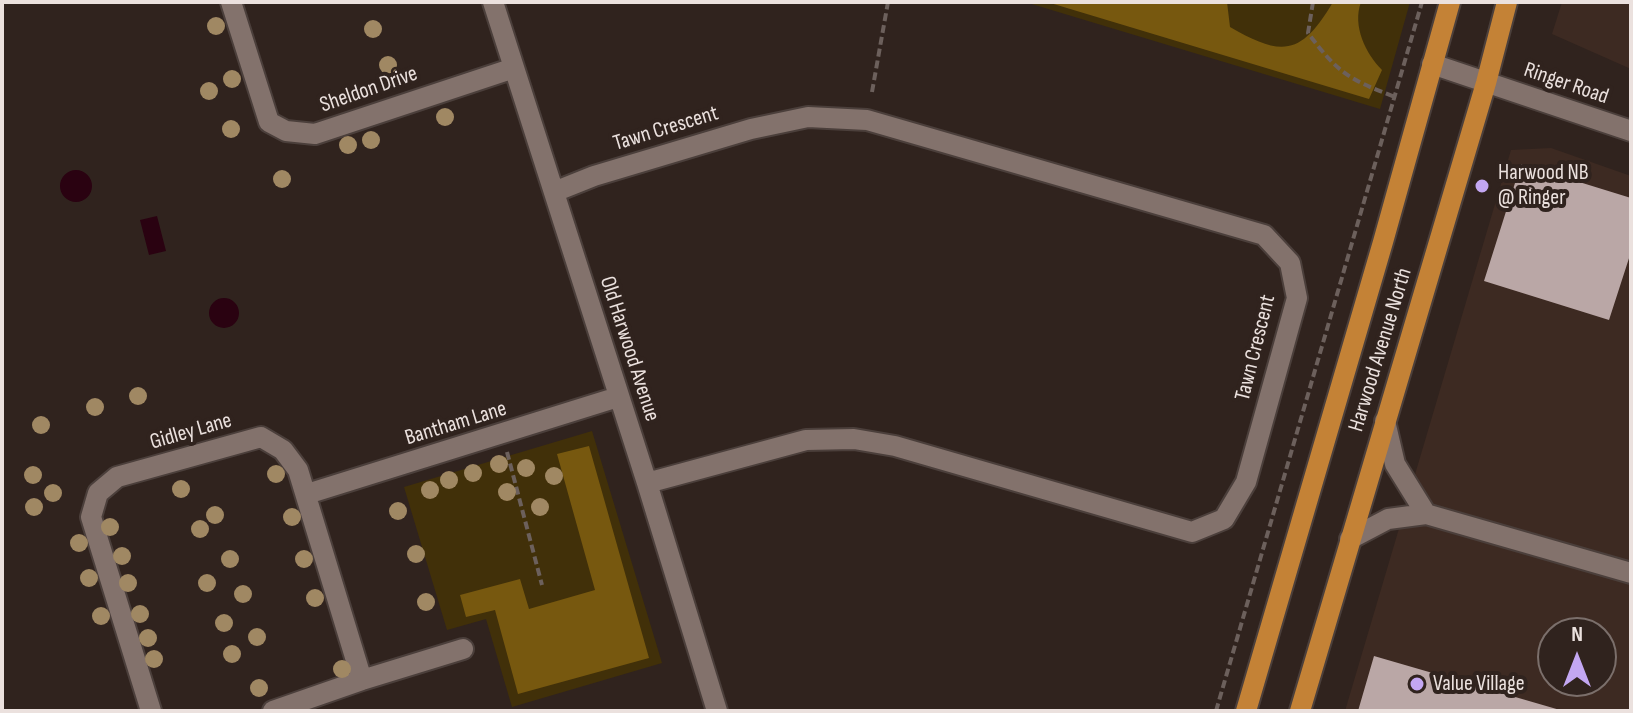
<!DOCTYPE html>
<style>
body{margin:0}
#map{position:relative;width:1633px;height:713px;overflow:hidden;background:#30231e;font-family:"Sofia Sans Condensed",sans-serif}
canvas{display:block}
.frame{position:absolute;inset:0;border:4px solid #ebe1de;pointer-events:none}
.north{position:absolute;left:1537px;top:617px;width:80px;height:80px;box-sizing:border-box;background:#30231e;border:2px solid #7b6f6b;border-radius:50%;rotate:0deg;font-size:22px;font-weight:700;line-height:32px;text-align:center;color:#ebe1de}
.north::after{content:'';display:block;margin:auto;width:28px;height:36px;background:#c3a7f2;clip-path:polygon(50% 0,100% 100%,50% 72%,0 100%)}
</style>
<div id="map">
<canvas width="1633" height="713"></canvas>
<div class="frame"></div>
<div class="north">N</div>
</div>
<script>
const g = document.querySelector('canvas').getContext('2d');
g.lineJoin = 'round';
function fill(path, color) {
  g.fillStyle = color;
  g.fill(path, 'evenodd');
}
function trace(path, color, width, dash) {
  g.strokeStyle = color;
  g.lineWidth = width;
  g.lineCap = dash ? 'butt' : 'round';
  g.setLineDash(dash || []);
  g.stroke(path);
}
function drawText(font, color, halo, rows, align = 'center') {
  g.font = font + ' "Sofia Sans Condensed",sans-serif';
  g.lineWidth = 8;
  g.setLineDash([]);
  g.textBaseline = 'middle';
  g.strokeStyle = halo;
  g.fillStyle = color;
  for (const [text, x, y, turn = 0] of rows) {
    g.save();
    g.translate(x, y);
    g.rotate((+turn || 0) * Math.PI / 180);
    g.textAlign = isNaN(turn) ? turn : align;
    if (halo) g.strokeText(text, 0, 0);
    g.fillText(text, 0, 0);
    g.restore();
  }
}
const built = new Path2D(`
 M1562 2H1631V69L1552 34Z
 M1551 148 1631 176V711H1345L1511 150ZM1553 633H1601V681H1553Z`);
const green = new Path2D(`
 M1025 2H1410L1380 109Z
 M592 431 662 663 512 707 486 619 447 630 404 487Z`);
const forest = new Path2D(`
 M1047 2H1227L1230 27C1282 57 1301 56 1333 2H1361C1352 26 1366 54 1382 70L1369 99Z
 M589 446 649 658 518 694 495 610 466 617 460 595 520 579 529 609 595 590 557 454Z`);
const water = new Path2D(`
 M60 186a16 16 0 1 1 32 0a16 16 0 1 1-32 0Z
 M157 216 166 251 149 255 140 220Z
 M209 313a15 15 0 1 1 30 0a15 15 0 1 1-30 0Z`);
const building = new Path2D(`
 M1521 164 1631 198V252L1609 320 1484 281Z
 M1374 656 1560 710V711H1358Z`);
const path = new Path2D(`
 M1313 2 1308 33C1338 73 1348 79 1395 97
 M872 92 888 2
 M507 452 542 585
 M1216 711 1422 2`);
const minor = new Path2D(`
 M231 2 269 122 286 131 315 134 514 68
 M493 2 647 483 717 711
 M1432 64 1631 131
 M554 192 594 176 751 129 808 117 867 120 1264 235 1290 263 1297 298 1246 482 1224 519 1192 532 895 446 854 439 806 440 647 483
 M1385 421 1395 464 1426 514
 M307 494 618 397
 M1350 539 1388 519 1426 514 1631 573
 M151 711 91 517 98 493 117 477 261 437 283 450 298 470 362 680
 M273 711 362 680 463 649`);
const major = new Path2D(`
 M1246 711 1383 242 1450 2
 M1300 711 1486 83 1507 2`);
const trees = [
 [216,26],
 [373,29],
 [388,65],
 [232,79],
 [209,91],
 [445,117],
 [231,129],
 [371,140],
 [348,145],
 [282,179],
 [138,396],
 [95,407],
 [41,425],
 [499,464],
 [526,468],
 [473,473],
 [276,474],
 [33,475],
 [554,476],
 [449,480],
 [181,489],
 [430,490],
 [507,492],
 [53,493],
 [34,507],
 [540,507],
 [398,511],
 [215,515],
 [292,517],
 [110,527],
 [200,529],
 [79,543],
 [416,554],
 [122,556],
 [230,559],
 [304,559],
 [89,578],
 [128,583],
 [207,583],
 [243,594],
 [315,598],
 [426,602],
 [140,614],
 [101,616],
 [224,623],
 [257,637],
 [148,638],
 [232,654],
 [154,659],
 [342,669],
 [259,688]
];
const markers = [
 [1482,186,8,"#c3a7f2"],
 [1417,684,8,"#c3a7f2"]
];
const streetNames = [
 ["Ringer Road",1566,84,19],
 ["Sheldon Drive",369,90,-19],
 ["Tawn Crescent",666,129,-17],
 ["Tawn Crescent",1256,348,-76],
 ["Old Harwood Avenue",629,349,72],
 ["Harwood Avenue North",1381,350,-73],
 ["Bantham Lane",456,424,-17],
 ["Gidley Lane",191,432,-16]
];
const poiNames = [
 ["Harwood NB",1498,173],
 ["@ Ringer",1498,198],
 ["Value Village",1433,684]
];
fill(built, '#3d2a22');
fill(green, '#413009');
fill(forest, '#77580f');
fill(water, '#2a0211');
fill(building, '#baa7a6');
trace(minor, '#4b3f3b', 24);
trace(major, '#4b3f3b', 24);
trace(path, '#6c605c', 4, [8, 4]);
trace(minor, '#83726c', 20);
trace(major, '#c48236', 20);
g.fillStyle = '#a08863';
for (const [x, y] of trees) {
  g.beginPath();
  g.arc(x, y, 9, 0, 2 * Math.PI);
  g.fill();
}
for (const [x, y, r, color] of markers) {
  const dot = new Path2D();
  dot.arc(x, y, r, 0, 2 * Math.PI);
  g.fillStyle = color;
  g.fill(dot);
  trace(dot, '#30231e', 3);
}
drawText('22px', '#ebe1de', '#30231e', streetNames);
drawText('22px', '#ebe1de', '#30231e', poiNames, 'left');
</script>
